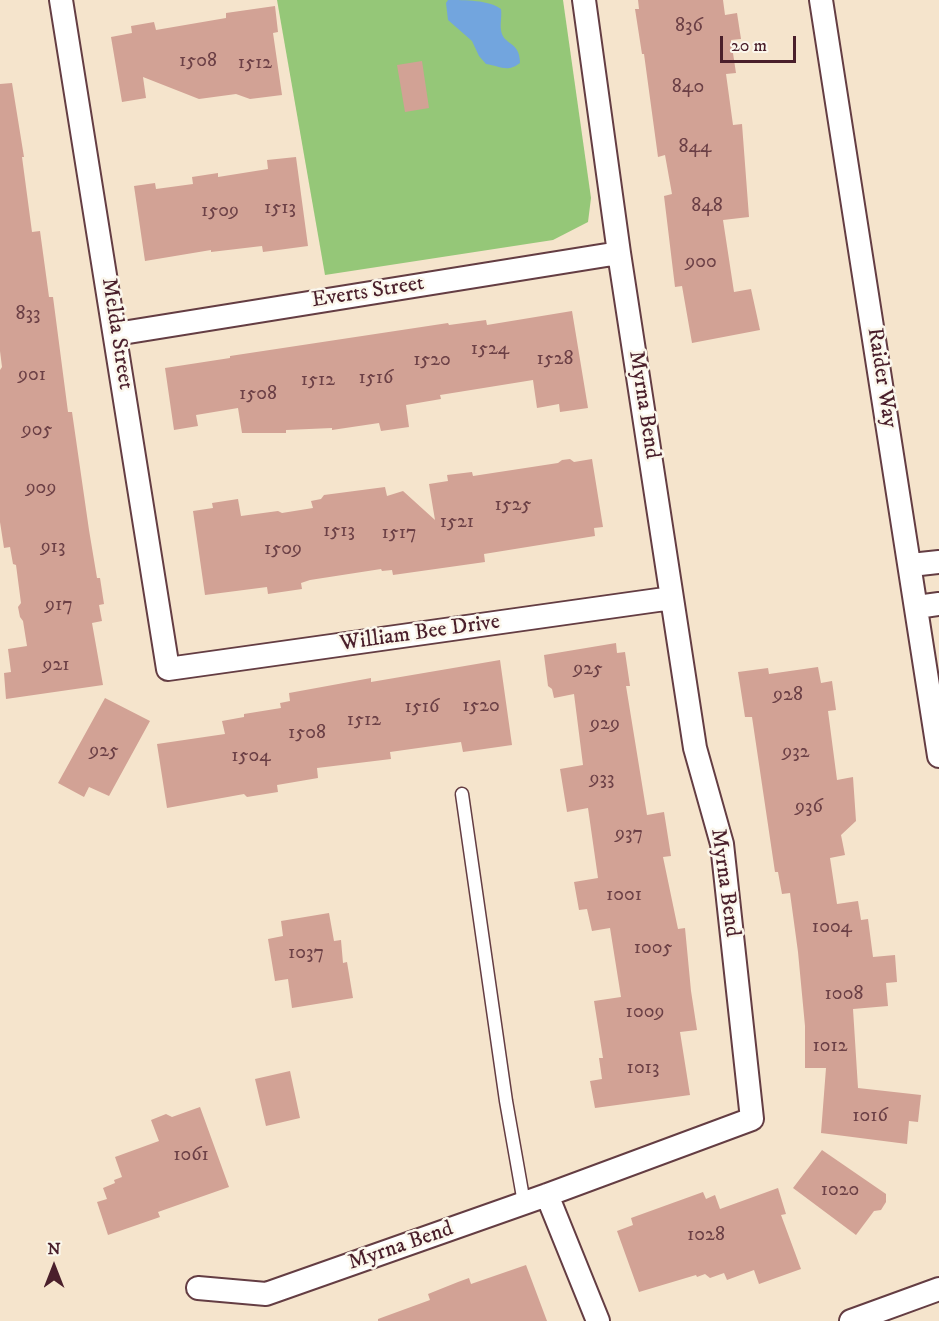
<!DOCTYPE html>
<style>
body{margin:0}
#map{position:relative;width:939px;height:1321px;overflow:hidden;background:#f5e4cc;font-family:"IM FELL DW Pica",serif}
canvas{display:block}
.north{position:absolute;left:24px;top:1237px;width:60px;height:60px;-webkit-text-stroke:4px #fbf7ec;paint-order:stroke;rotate:0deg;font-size:16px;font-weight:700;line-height:24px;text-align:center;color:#4a1f2b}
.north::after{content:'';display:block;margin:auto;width:21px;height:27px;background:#4a1f2b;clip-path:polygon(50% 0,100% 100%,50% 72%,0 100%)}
.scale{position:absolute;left:720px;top:36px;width:76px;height:27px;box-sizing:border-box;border:3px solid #4a1f2b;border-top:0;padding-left:8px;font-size:18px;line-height:21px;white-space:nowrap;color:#4a1f2b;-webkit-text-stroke:4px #fbf7ec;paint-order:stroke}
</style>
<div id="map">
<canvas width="939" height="1321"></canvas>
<div class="north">N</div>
<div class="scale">20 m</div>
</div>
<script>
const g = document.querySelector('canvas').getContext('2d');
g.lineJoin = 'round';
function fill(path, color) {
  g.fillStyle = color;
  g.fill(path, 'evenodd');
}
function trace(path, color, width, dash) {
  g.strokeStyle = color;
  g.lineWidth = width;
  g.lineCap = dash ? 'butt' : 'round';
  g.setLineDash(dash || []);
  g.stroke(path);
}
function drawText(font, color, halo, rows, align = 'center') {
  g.font = font + ' "IM FELL DW Pica",serif';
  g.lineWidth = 5;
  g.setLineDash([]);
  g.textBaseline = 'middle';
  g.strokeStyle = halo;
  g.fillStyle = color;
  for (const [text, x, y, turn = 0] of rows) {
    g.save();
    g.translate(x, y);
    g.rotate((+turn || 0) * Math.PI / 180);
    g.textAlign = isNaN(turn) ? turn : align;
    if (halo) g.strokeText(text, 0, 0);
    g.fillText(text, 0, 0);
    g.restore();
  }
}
const green = new Path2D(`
 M277 0H563L591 198 588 222 553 240 325 275Z`);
const water = new Path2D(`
 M448 0C465 0 489 0 501 9 502 16 500 24 501 30 503 46 520 40 520 63 507 73 500 66 486 64L479 56 472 41 448 20 446 3Z`);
const building = new Path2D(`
 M638 0H723L725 15 737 13 741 39 731 40 736 73 726 74 733 125 742 124 749 217 723 220 734 292 751 289 760 330 692 343 682 286 675 287 664 196 672 194 665 155 658 157 644 54H642L635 9H639Z
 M275 6 278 32 273 33 282 95 250 99 236 94 199 99 143 77 146 98 122 102 111 37 132 33 131 26 154 22 156 30 226 18V13Z
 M422 61 429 108 405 112 397 65Z
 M12 83 24 157H22L32 232 40 231 49 297H53L68 412H72L89 530 97 578H100L104 604 99 605 102 621 92 623 103 685 6 699 4 673 11 672 8 649 27 646 23 621 20 617 18 607 21 603 16 565 13 564 10 547 4 548 0 522V370L2 367 0 351V84Z
 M296 157 308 246 263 252 262 246 211 252V250L145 261 134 186 155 183 156 189 193 184 192 177 218 173V177L268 169 267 160Z
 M572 311 588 408 560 412 559 404 537 408 533 380 440 395 441 399 406 405 409 427 381 431 379 423 332 430V428L286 430V433H242L238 408 196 415 198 426 174 430 165 368 230 358V356L448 323 449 325 486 320 487 325Z
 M570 459 574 462 592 459 603 527 594 528 595 536 484 554 485 562 393 575 392 570 382 571 381 569 310 580 301 583 302 589 268 594 267 587 205 595 193 511 213 508 212 503 238 499 241 516 278 511 282 513 313 508 311 501 321 499 324 495 385 487 387 496 403 491 435 520 429 484 448 481 447 475 472 472 473 476 558 463 562 460Z
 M616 643 617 653 625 652 630 686H626L647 815 664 812 671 856 663 857 678 929 685 928 691 991 697 1030 680 1032 690 1095 595 1108 590 1081 602 1079 599 1058H603L594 1001 621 997 610 928 592 931 587 909 579 910 574 882 598 878 588 808 567 812 560 769 583 765 574 694 554 698 552 689 548 686 544 655Z
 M500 660 512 745 463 752 461 742 390 752 391 759 317 768 318 778 277 785 278 792 247 797 244 794 167 808 157 744 225 734 222 721 244 717V714L281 708 280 703 290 701 289 693 371 678V682Z
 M818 667 821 683 832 681 836 710 828 711 837 780 853 777 856 821 841 835 845 855 830 858 837 904 858 901 861 920 868 919 873 957 895 955 897 982 886 983 888 1006 853 1009 858 1088 921 1095 918 1122 909 1121 907 1144 821 1133 826 1068H805V1026L798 952 790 893 782 894 778 872H775L752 717H745L738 672 768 668 769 674Z
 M105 698 150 721 109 796 89 787 84 797 58 783Z
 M329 913 334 941 341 940 343 963 347 962 353 998 292 1008 288 979 275 981 268 939 283 936 281 921Z
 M290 1071 300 1118 266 1126 255 1079Z
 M200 1107 229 1187 158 1212 160 1217 108 1235 97 1202 107 1199 103 1188 115 1183 114 1180 122 1177 115 1157 159 1141 151 1120 166 1114 172 1117Z
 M822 1150 886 1194V1202L881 1210 874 1211 856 1235 793 1188Z
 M778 1188 786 1214 781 1215 801 1269 759 1284 754 1270 727 1280 724 1273 710 1278 705 1274 697 1277 696 1275 639 1292 617 1231 633 1225 631 1218 703 1192 706 1199 715 1195 720 1209Z
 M526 1265 547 1321H378V1319L430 1300 428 1294 458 1282 469 1278 471 1284Z`);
const lane = new Path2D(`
 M462 794 506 1101 524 1203`);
const street = new Path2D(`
 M61 0 168 669 672 598
 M821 0 939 756
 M116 334 619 253
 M911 565 939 562
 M917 607 939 604
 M547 1195 598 1321
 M198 1288 266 1294 547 1195 752 1119 722 844 695 748 619 253 584 0
 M851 1321 939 1289`);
const numberNames = [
 ["836",689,27],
 ["1508",198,62],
 ["1512",255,64],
 ["840",688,88],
 ["844",695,148],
 ["848",707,207],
 ["1513",280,209],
 ["1509",220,212],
 ["900",701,263],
 ["833",28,315],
 ["1524",490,350],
 ["1528",555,360],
 ["1520",432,361],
 ["901",32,376],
 ["1516",376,379],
 ["1512",318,381],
 ["1508",258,395],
 ["905",37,431],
 ["909",41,489],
 ["1525",513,506],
 ["1521",457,523],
 ["1513",339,532],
 ["1517",399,534],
 ["913",53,548],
 ["1509",283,550],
 ["917",59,606],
 ["921",56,666],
 ["925",588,670],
 ["928",788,696],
 ["1520",481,707],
 ["1516",422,708],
 ["1512",364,721],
 ["929",605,725],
 ["1508",307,734],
 ["925",104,752],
 ["932",796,753],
 ["1504",251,757],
 ["933",602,780],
 ["936",809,808],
 ["937",629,835],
 ["1001",624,896],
 ["1004",832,928],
 ["1005",653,949],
 ["1037",306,954],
 ["1008",844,995],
 ["1009",645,1013],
 ["1012",830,1047],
 ["1013",643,1069],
 ["1016",870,1117],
 ["1061",191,1156],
 ["1020",840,1191],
 ["1028",706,1236]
];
const streetNames = [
 ["Everts Street",368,293,-9],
 ["Melda Street",116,334,81],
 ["Raider Way",881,378,81],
 ["Myrna Bend",643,405,81],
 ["William Bee Drive",420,634,-8],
 ["Myrna Bend",724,883,82],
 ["Myrna Bend",401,1247,-19]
];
fill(green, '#95c778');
fill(water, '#72a5de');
fill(building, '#d2a295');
trace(lane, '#643d43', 15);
trace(street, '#643d43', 26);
trace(lane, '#fff', 12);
trace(street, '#fff', 22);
drawText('20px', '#6c4046', null, numberNames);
drawText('22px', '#4a1f2b', '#fbf7ec', streetNames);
</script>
